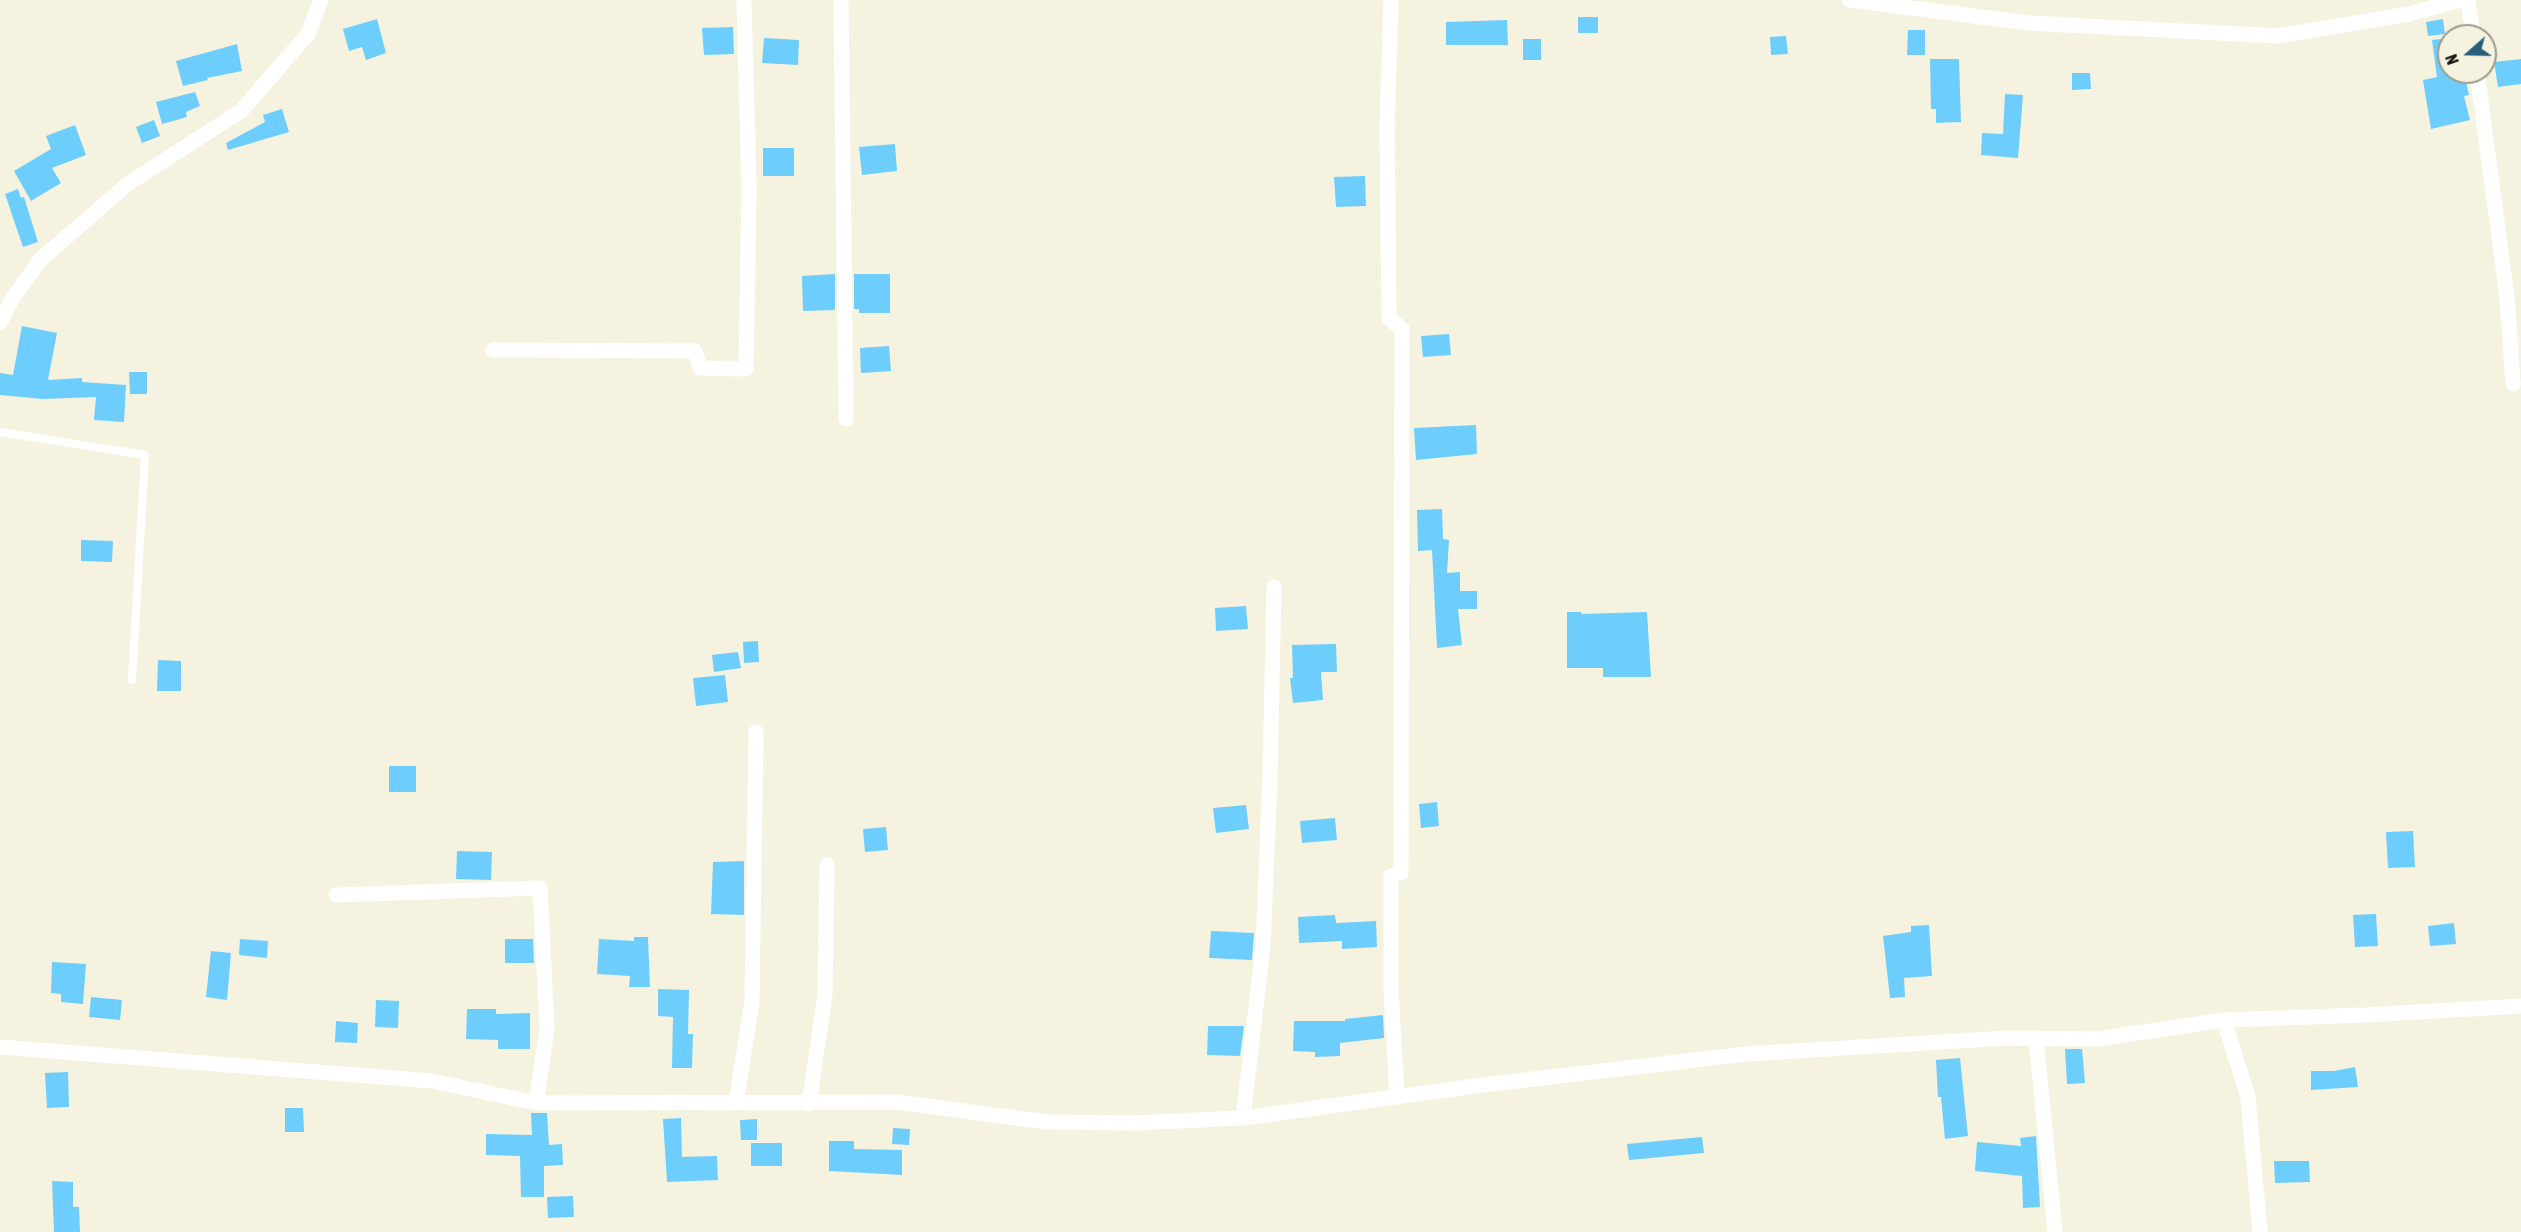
<!DOCTYPE html>
<style>
body{margin:0}
#map{position:relative;width:2521px;height:1232px;overflow:hidden;background:#f5f3e0;font-family:"Asap Condensed",sans-serif}
canvas{display:block}
.north{position:absolute;left:2437px;top:24px;width:60px;height:60px;box-sizing:border-box;background:#f5f3e0;border:2px solid #9c9b8c;border-radius:50%;rotate:250deg;font-size:16px;font-weight:700;line-height:24px;text-align:center;color:#17160f}
.north::after{content:'';display:block;margin:auto;width:21px;height:27px;background:#285f7a;clip-path:polygon(50% 0,100% 100%,50% 72%,0 100%)}
</style>
<div id="map">
<canvas width="2521" height="1232"></canvas>
<div class="north">N</div>
</div>
<script>
const g = document.querySelector('canvas').getContext('2d');
g.lineJoin = 'round';
function fill(path, color) {
  g.fillStyle = color;
  g.fill(path, 'evenodd');
}
function trace(path, color, width, dash) {
  g.strokeStyle = color;
  g.lineWidth = width;
  g.lineCap = dash ? 'butt' : 'round';
  g.setLineDash(dash || []);
  g.stroke(path);
}
const building = new Path2D(`
 M1578 17H1598V33H1578Z
 M377 19 386 53 366 60 362 47 349 51 343 29Z
 M2443 19 2445 34 2428 36 2426 22Z
 M1507 20 1508 45H1446V22Z
 M733 27 734 54 704 55 702 28Z
 M1908 30H1925V55H1907Z
 M1786 36 1788 54 1771 55 1770 37Z
 M764 38 799 40 798 65 762 63Z
 M2449 38V72H2464L2469 95 2464 96 2470 120 2431 129 2423 80 2437 77 2432 40Z
 M1523 39H1541V60H1523Z
 M237 44 242 71 207 78 208 80 183 86 176 61Z
 M1930 59H1959L1961 122 1936 123V109H1931Z
 M2521 59V84L2498 87 2494 62Z
 M2072 73H2090L2091 89 2072 90Z
 M195 92 200 106 186 112 187 117 162 124 156 102Z
 M2005 94 2023 95 2018 158 1981 155 1982 133 2003 134Z
 M282 109 289 132 228 150 226 143 265 122 263 115Z
 M154 120 160 136 142 143 136 127Z
 M75 125 86 155 52 168 61 183 31 201 14 171 51 149 46 136Z
 M895 144 897 171 862 175 859 147Z
 M763 148H794V176H763Z
 M1365 176 1366 206 1336 207 1334 177Z
 M18 189 21 198 24 197 38 242 23 247 5 194Z
 M835 274V310L803 311 802 276Z
 M854 274H890V313H859V309H854Z
 M22 326 57 333 48 380 82 378V382L126 385 124 422 94 420 96 397 43 399 0 395V373L13 375Z
 M1449 334 1451 355 1423 357 1421 336Z
 M889 346 891 371 861 373 860 348Z
 M129 372H147V394H130Z
 M1476 425 1477 454 1416 460 1414 428Z
 M1442 509 1443 539 1449 540 1447 573 1460 572V591H1477V609H1458L1462 645 1437 648 1432 550 1418 551 1417 510Z
 M81 540 113 541 112 562 81 561Z
 M1246 606 1248 629 1216 631 1215 608Z
 M1567 612H1581V614L1647 612 1651 677H1603V668H1567Z
 M758 641 759 662 744 663 743 642Z
 M1336 644 1337 672H1321L1323 700 1293 703 1290 678H1293L1292 645Z
 M738 652 741 668 714 672 712 655Z
 M158 660 181 661V691H157Z
 M725 675 728 702 696 706 693 678Z
 M389 766H416V792H389Z
 M1437 802 1439 826 1421 828 1419 804Z
 M1246 805 1249 829 1216 833 1213 808Z
 M1335 818 1337 840 1302 843 1300 821Z
 M886 827 888 850 865 852 863 829Z
 M2413 831 2415 867 2388 868 2386 832Z
 M457 851 492 852 491 880 456 879Z
 M744 861V915L711 914 713 862Z
 M2376 914 2378 946 2355 947 2353 915Z
 M1335 915 1336 923 1376 921 1377 947 1342 949V941L1299 943 1298 917Z
 M2454 923 2456 944 2430 946 2428 926Z
 M1929 925 1932 976 1904 978 1905 997 1890 998 1883 936 1911 932V926Z
 M1211 931 1254 933 1252 960 1209 958Z
 M634 937H648L650 987H629L630 976 597 974 599 939 634 941Z
 M240 939 268 941 267 958 239 955Z
 M505 939H533L534 963H505Z
 M211 951 231 953 227 1000 206 997Z
 M52 962 86 964 83 1004 61 1002V994L51 993Z
 M658 989 689 990 688 1034H693L692 1068H672L673 1017 658 1016Z
 M91 997 122 1000 120 1020 89 1017Z
 M376 1000 399 1001 398 1028 375 1027Z
 M467 1009H496V1014L530 1013V1049H498V1040L466 1039Z
 M1383 1015 1384 1038 1340 1043V1056L1315 1057V1052L1293 1051 1294 1021H1345V1019Z
 M336 1021 358 1023 357 1043 335 1042Z
 M1208 1026H1244L1240 1056 1207 1055Z
 M2065 1049H2082L2085 1083 2067 1084Z
 M1960 1058 1968 1136 1945 1139 1941 1097H1938L1936 1060Z
 M2355 1067 2358 1087 2311 1090V1071H2334Z
 M68 1072 69 1107 47 1108 45 1073Z
 M285 1108H303L304 1132H285Z
 M531 1113H547L549 1145 562 1144 563 1165 544 1166V1197H521L520 1156 486 1155V1134L532 1135Z
 M681 1118 682 1157 717 1156 718 1180 667 1182 663 1119Z
 M757 1119V1140H741L740 1120Z
 M893 1128 910 1129 909 1145 892 1144Z
 M2036 1136 2040 1207 2023 1208 2022 1176 1975 1171 1977 1142 2021 1146 2020 1138Z
 M1702 1137 1704 1153 1629 1160 1627 1144Z
 M829 1141H854V1149L902 1150V1175L829 1171Z
 M751 1143H782V1166H751Z
 M2274 1161H2309L2310 1182 2275 1183Z
 M52 1181 73 1182V1207H79L80 1232H54Z
 M573 1196 574 1217 548 1218 547 1197Z`);
const service = new Path2D(`
 M0 432 145 455 132 680`);
const minor = new Path2D(`
 M841 0 846 419
 M1391 0 1387 127 1389 318 1402 329 1401 873 1391 876V991L1397 1096
 M1849 0 2028 23 2279 36 2409 14 2460 0
 M2468 0 2473 36
 M2477 72 2507 297 2513 384
 M0 323 12 299 41 259 129 183 241 111 308 34 321 0
 M493 350 695 351 700 368 746 369 749 188 744 0
 M336 895 540 888 547 1029 536 1103
 M2224 1020 2248 1097 2260 1232
 M2036 1038 2055 1232
 M0 1047 432 1081 536 1103 897 1102 1046 1122 1134 1123 1243 1118 1483 1085 1746 1054 2007 1038 2097 1039 2224 1020 2366 1015 2521 1006
 M736 1103 752 1001 756 732
 M809 1104 825 995 827 865
 M1243 1118 1263 946 1270 778 1274 587`);
fill(building, '#6dcdfd');
trace(service, '#fff', 8);
trace(minor, '#fff', 15);
</script>
